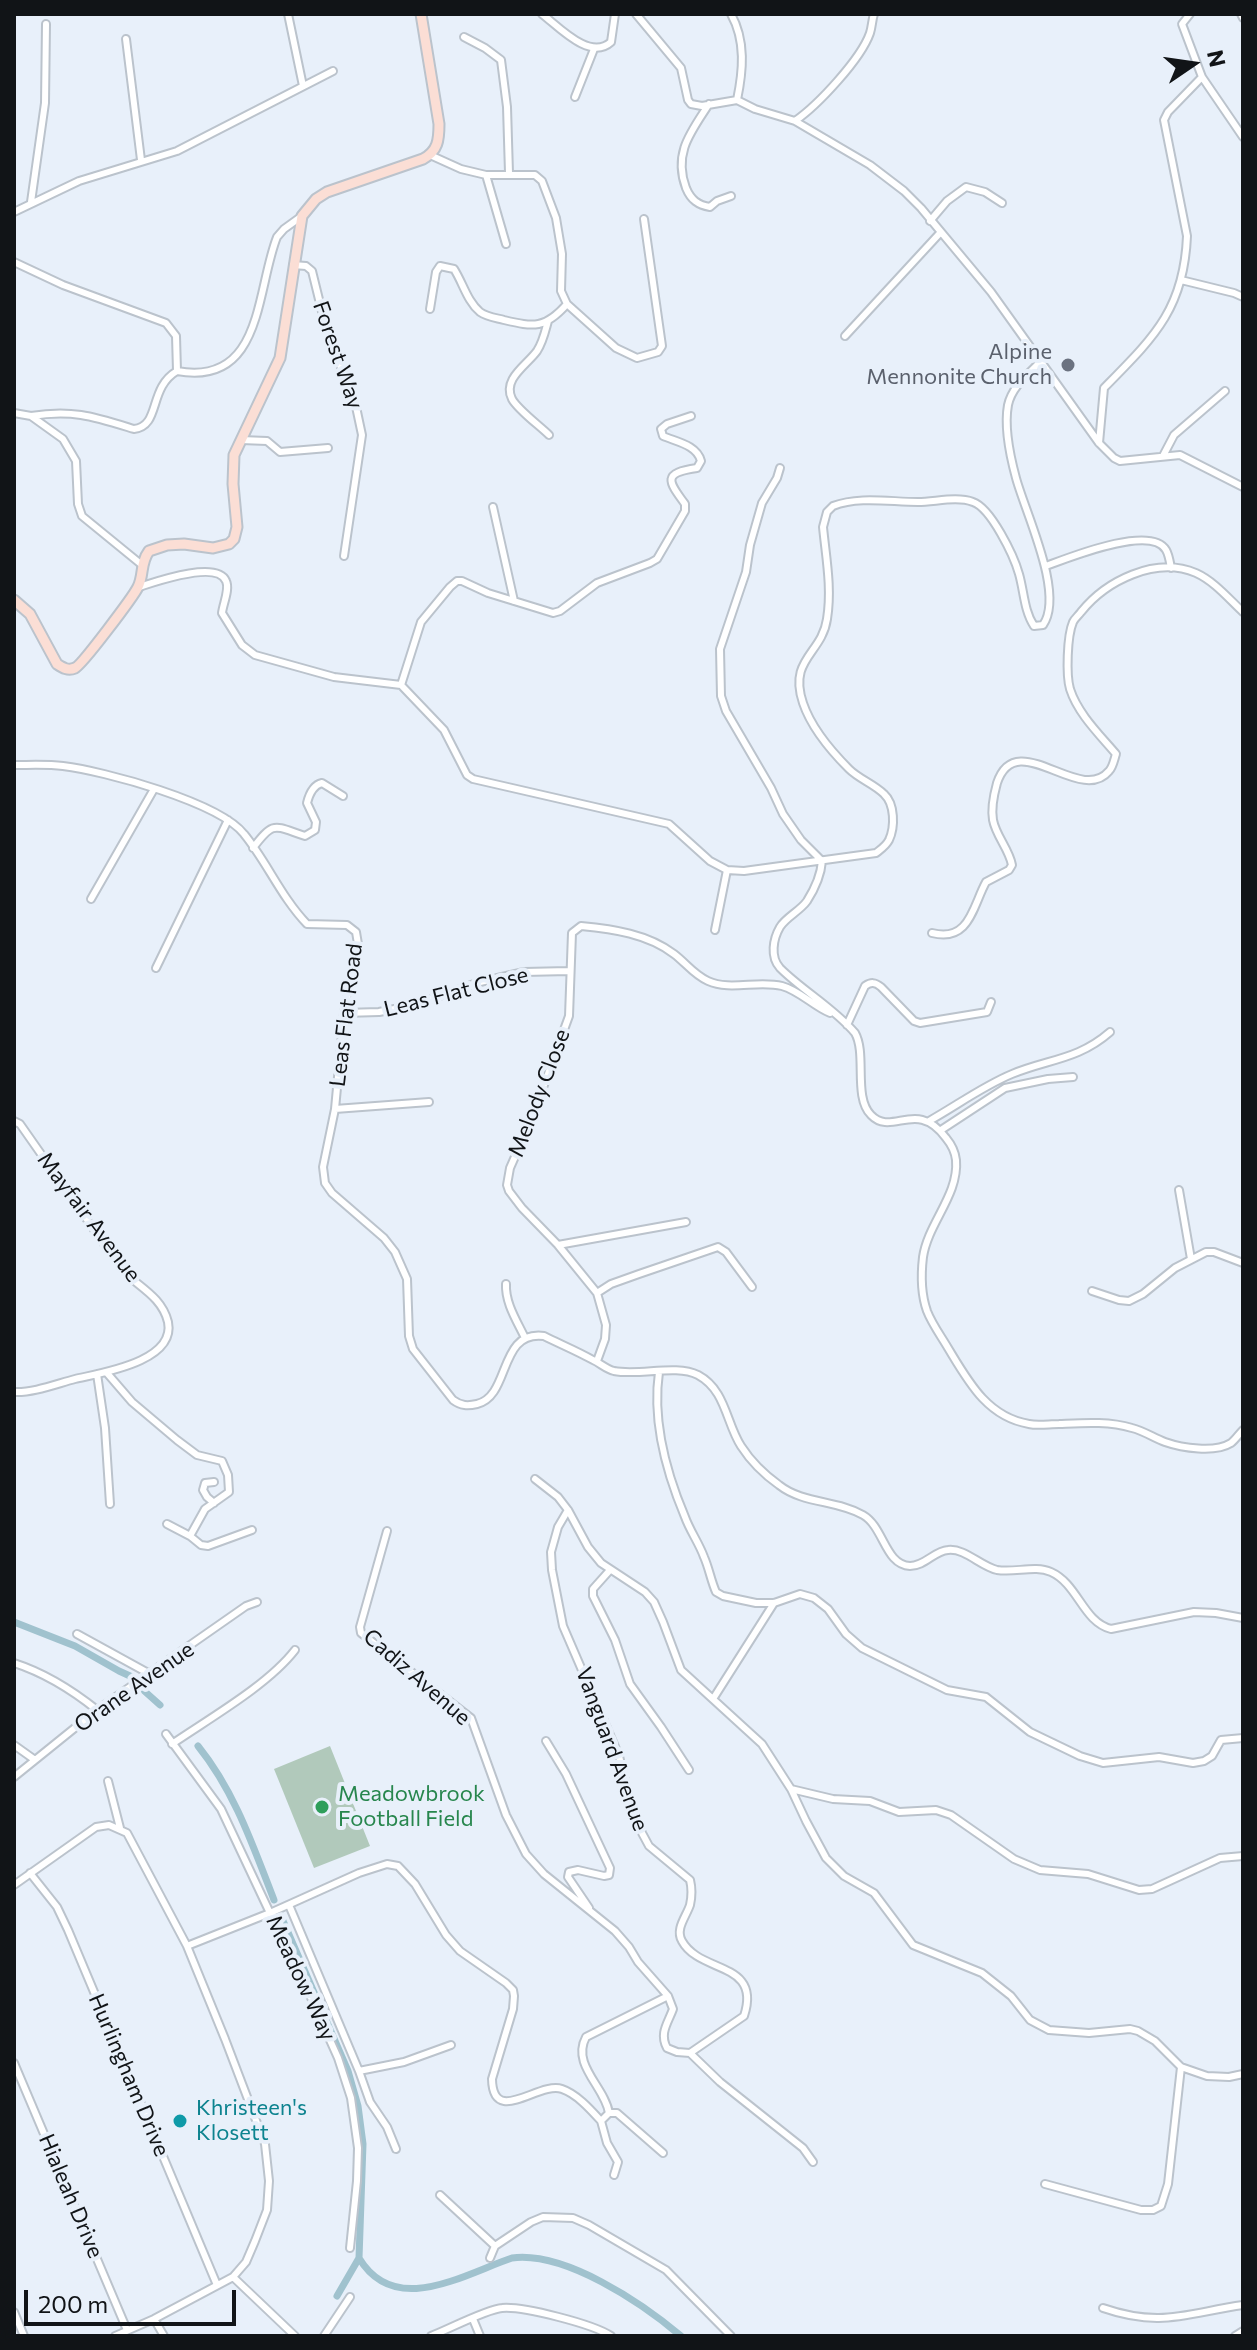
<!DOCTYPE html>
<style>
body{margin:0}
#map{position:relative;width:1257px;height:2350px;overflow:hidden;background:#e8f0fa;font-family:Commissioner,sans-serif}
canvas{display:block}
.frame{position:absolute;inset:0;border:16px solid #111417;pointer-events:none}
.north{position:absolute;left:1153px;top:24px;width:80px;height:80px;-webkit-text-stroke:6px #e8f0fa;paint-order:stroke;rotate:77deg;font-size:22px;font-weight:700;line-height:32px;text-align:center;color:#111417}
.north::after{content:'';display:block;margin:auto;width:28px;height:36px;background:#111417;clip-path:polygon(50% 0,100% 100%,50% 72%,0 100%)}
.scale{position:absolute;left:24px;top:2290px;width:212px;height:36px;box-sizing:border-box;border:4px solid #111417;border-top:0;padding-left:10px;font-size:24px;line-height:28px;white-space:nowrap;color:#111417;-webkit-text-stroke:6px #e8f0fa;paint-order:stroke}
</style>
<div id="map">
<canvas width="1257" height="2350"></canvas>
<div class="frame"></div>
<div class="north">N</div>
<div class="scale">200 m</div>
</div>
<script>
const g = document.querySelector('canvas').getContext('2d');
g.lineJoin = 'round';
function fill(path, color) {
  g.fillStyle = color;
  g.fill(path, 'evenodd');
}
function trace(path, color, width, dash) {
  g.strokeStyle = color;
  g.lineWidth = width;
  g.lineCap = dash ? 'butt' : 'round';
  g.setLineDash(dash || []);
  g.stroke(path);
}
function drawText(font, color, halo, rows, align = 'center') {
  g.font = font + ' Commissioner,sans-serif';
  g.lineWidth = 8;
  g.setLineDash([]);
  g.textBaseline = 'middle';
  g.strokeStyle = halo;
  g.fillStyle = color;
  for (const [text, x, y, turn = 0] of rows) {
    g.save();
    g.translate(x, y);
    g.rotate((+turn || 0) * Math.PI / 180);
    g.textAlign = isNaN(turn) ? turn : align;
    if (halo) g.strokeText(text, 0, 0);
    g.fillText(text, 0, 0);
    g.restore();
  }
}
const green = new Path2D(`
 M330 1746 370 1846 314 1868 274 1769Z`);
const canal = new Path2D(`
 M14 1622 75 1646 119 1671 130 1676
 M141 1688 160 1705
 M198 1746C235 1792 253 1846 274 1900
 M280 1914 348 2071 358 2106 363 2144 359 2258 337 2296
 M359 2258C395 2318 464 2274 512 2258 565 2251 642 2303 681 2336`);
const minor = new Path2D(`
 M288 14 303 86
 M542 14C559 27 590 61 611 42L615 14
 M636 14 681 68 688 100 691 104 702 106 737 100 755 109 795 121 870 165 904 191 921 208 991 292 1099 443 1114 458 1120 461 1180 455 1243 487
 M731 14C746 41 743 71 737 100
 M1190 14 1182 24 1202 77 1243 137
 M1241 14 1243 18
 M464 37 485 48 501 60 507 107 509 173
 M126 39 141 160
 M575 97 594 49
 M709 104C691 132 673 153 686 188 691 200 698 205 710 207L717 201 731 196
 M795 121C818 105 861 59 870 33 872 27 872 20 874 14
 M430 155 461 169 486 175H535L542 181 556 218 562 254 561 291 567 304 616 348 637 358 658 352 662 346 644 219
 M486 175 506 244
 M31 202 45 103 46 24
 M14 212 79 181 177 151 333 71
 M930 221 947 201 966 187 985 192 1002 203
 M14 262 63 285 166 323 176 336 177 371
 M293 265 306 266 312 271 328 336 334 354 352 388 362 435 344 556
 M1181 280 1234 293 1243 297
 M430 309 436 272 440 266 454 269C463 283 467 301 480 312 487 317 497 318 504 320 534 327 545 329 567 304
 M548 321C545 332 543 342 537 351 527 365 502 379 512 399 518 410 540 426 549 435
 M845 336 940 233
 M177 371C263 387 256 290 277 237L284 229 302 216
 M14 413 31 416 63 439 76 461 78 504 82 516 142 565
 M31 416C73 409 95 417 134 429 161 426 148 388 177 371
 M241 440 267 441 280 452 328 448
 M1099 443 1104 388C1153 338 1184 310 1187 236L1164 120 1168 112 1202 77
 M1163 456 1174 435 1225 391
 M780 468 777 478 762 503 750 545 746 572 720 649 721 696 726 711 771 788 783 814 801 840 822 861C821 874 814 890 807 901 800 911 786 917 780 927 773 939 770 957 780 968 803 991 834 1008 855 1033 867 1054 853 1097 871 1115 892 1137 917 1098 946 1138 951 1144 955 1151 956 1160 959 1195 928 1223 923 1257 921 1274 921 1294 927 1311 932 1324 941 1336 948 1348 968 1381 987 1417 1029 1424 1038 1426 1049 1424 1059 1424 1083 1423 1108 1421 1132 1428 1144 1431 1154 1438 1165 1442 1182 1448 1215 1453 1231 1443 1235 1440 1239 1434 1243 1430
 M493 507 514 601
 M1046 566C1068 558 1151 524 1166 550 1169 555 1170 563 1171 568
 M139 587C155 582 217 560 226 581 230 589 223 604 222 613L242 645 255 655 334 677 401 685 444 730 467 775 473 779 669 824 710 861 727 870 744 871 876 853C881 849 886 846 889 840 895 827 895 804 884 794 874 784 859 779 849 769 832 752 811 727 803 703 788 659 822 654 827 619 832 588 826 558 823 527L827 512 833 506C859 496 890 502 918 502 935 502 957 496 973 502 991 508 1014 556 1019 574 1024 591 1024 611 1034 626L1043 625C1065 594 1025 512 1016 478 1010 456 1004 427 1008 405 1012 386 1029 374 1041 361
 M401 685 421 622 450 587 457 581H462L488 593 553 613 560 611 597 583 650 563 657 559 685 511V504C668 481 662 473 697 468L701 461C697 445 677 442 663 436L661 429 667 424 691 416
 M14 765C30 765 47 764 63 766 104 771 219 802 244 834 267 862 281 897 307 924L347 925 356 932 358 944 344 1013 335 1109 323 1167 325 1183 332 1193 384 1238 395 1252 407 1279 409 1336 413 1349 453 1400C461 1406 468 1406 477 1404 511 1396 498 1330 544 1336 560 1344 577 1351 593 1360 600 1363 606 1369 614 1371 640 1376 676 1364 698 1375 726 1390 726 1423 741 1446 750 1460 765 1475 779 1485 803 1504 837 1500 863 1515 884 1527 885 1565 910 1566 925 1566 934 1551 948 1550 965 1548 980 1566 997 1570 1015 1573 1035 1565 1051 1572 1078 1584 1083 1622 1111 1629L1194 1612 1216 1613 1243 1618
 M253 848C274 820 274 826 305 836L315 830 316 822 307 803C309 795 313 785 322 783L343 796
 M91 899 154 789
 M715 930 727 870
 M932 933C970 943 973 905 986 882L1009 870 1012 865C1009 849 996 836 993 820 991 809 994 794 997 783 1016 725 1080 806 1109 771 1113 767 1114 760 1116 754 1100 735 1078 714 1070 689 1066 675 1067 636 1073 622 1075 618 1078 616 1081 612 1106 581 1155 556 1196 573 1214 581 1229 599 1243 612
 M156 968 228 820
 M344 1013 379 1012 410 1006 480 982 524 972 569 971
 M847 1025 865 986C871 982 875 982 881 987L914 1021 920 1023 987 1012 991 1002
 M335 1109 429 1102
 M14 1121 20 1124 123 1271C139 1287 162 1297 168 1322 176 1362 100 1373 75 1379 56 1384 33 1393 14 1392
 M929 1121C956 1106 983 1086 1012 1074 1048 1059 1078 1060 1110 1032
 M941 1130 1005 1088 1048 1079 1073 1077
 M1179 1190 1191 1259
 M558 1245 686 1222
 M506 1284C505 1303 517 1321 525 1338
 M1092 1291 1119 1300 1129 1301 1143 1294 1175 1268 1206 1252H1214L1243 1263
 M597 1293 611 1284 639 1274 718 1247 726 1252 752 1287
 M597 1361 605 1339 606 1325 597 1293 558 1245 522 1208 509 1191 507 1185 510 1168 532 1118 569 1016 572 933 581 926C613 929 648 934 674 954 686 963 694 975 708 981 730 991 758 980 782 986 800 991 813 1006 830 1013
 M659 1372C652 1421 666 1472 685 1517 690 1531 699 1543 704 1557 709 1568 711 1581 716 1592L723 1596 756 1603H774L800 1594 814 1598 828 1609 846 1634 862 1648 947 1690 986 1697 1030 1732 1080 1756 1103 1763 1159 1757 1193 1763 1204 1761 1212 1756 1221 1740 1243 1738
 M107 1373 132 1402 177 1440 197 1455 222 1461 228 1475 229 1492 205 1509 190 1536 167 1524
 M97 1374 105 1428 110 1504
 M535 1479 558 1497 568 1510 588 1547 601 1563 645 1592 654 1602 663 1622 681 1670 762 1744 791 1789 806 1821 826 1858 844 1876 874 1893 913 1945 982 1973 1011 1996 1030 2020 1049 2030 1089 2033 1130 2029 1138 2031 1155 2041 1181 2067 1207 2076 1229 2077 1243 2074
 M214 1482 205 1483 203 1490 207 1497 214 1503
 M568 1510 558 1527 551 1552 552 1570 563 1626 619 1756 629 1798 642 1833 649 1846 690 1880C692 1888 692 1896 690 1905 686 1917 675 1929 682 1941 700 1974 762 1961 744 2016L690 2053
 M387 1531 360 1627 361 1633 471 1718 506 1815 526 1854 544 1874 615 1931 629 1947 638 1962 668 1996
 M190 1536 201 1545 208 1546 252 1530
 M610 1570 593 1589V1596L615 1640 630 1684 661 1727 689 1770
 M77 1634 148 1673
 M14 1663C45 1673 72 1690 97 1710
 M713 1699 774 1603
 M166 1734 221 1809 270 1913 278 1924 338 2058 351 2098 358 2148 357 2181 350 2248
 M546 1741 566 1774 610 1868 609 1875 604 1876 578 1870 569 1872 568 1877 589 1908
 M172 1744C210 1718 268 1685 295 1650
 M14 1745 35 1760
 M14 1777 97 1710 246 1606 257 1602
 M108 1781 120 1828
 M791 1789 833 1799 870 1801 899 1812 936 1810 951 1815 1014 1859 1040 1870 1088 1874 1139 1890 1152 1889 1220 1858 1243 1856
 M30 1873 57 1907 68 1930 217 2285
 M14 1885 96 1827 109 1825 127 1833 187 1946 225 2039 265 2144 269 2181 267 2210 255 2241 246 2262 233 2277 154 2319 115 2336
 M289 1905 359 2071 370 2102 387 2127 396 2149
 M187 1946 270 1913 359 1873 387 1864 398 1866 415 1884 446 1935 460 1951 506 1983 513 1990 514 1996 513 2009 492 2079C493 2127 539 2081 562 2089 577 2094 591 2110 601 2121L609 2113
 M690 2053 720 2082 803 2148 813 2162
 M14 2063 127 2330
 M359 2071 404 2062 451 2045
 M609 2113C605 2087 571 2065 586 2037L668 1996 673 2009C668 2023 659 2033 667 2048L677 2052 690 2053
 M609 2113H617L663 2153
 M601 2121 607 2143 618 2162 614 2175
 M1045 2184 1141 2210H1153L1161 2206 1168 2184 1181 2067
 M440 2195 495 2246
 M490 2258 495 2246 531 2222 543 2217 573 2218 589 2225 666 2270 731 2336
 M233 2277 295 2336
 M1103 2308C1161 2328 1187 2313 1243 2305
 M14 2312 24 2336
 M154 2319 164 2336
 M473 2319 480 2336
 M324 2336 350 2297
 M431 2336C447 2330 487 2309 502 2308 523 2306 593 2324 611 2336
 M1235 2336 1243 2331`);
const secondary = new Path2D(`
 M14 600 30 614 57 664C63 668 68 671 75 668 82 665 133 597 138 587 144 575 140 563 149 551L167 545 184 544 213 548 229 544 234 539 237 527 233 484 234 455 280 358 302 216 316 199 327 192 423 159C438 151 439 140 439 124L421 14`);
const markers = [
 [1068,365,8,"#6b7280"],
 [322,1807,8,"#2e9e5b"],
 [180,2121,8,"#0f9aa8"]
];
const worshipNames = [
 ["Alpine",1052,352],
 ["Mennonite Church",1052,377]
];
const streetNames = [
 ["Forest Way",338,355,71],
 ["Leas Flat Close",456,992,-14],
 ["Leas Flat Road",346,1015,-83],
 ["Melody Close",539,1093,-69],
 ["Mayfair Avenue",89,1217,53],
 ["Cadiz Avenue",417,1677,41],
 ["Orane Avenue",134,1687,-35],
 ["Vanguard Avenue",612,1749,70],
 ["Meadow Way",301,1978,65],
 ["Hurlingham Drive",129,2075,67],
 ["Hialeah Drive",71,2196,67]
];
const leisureNames = [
 ["Meadowbrook",338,1794],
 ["Football Field",338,1819]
];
const cultureNames = [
 ["Khristeen's",196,2108],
 ["Klosett",196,2133]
];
fill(green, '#b1c9bb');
trace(canal, '#a0c2ce', 7);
trace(minor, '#bbc3cc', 10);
trace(secondary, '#bbc3cc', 13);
trace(minor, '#fff', 6);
trace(secondary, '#fbded5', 9);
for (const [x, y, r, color] of markers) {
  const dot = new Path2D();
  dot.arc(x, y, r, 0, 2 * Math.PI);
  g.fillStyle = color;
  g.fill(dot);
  trace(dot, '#e8f0fa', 3);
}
drawText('22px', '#5b616d', '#e8f0fa', worshipNames, 'right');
drawText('22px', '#111417', '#e8f0fa', streetNames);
drawText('22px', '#27864d', '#e8f0fa', leisureNames, 'left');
drawText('22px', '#0d838f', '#e8f0fa', cultureNames, 'left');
</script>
